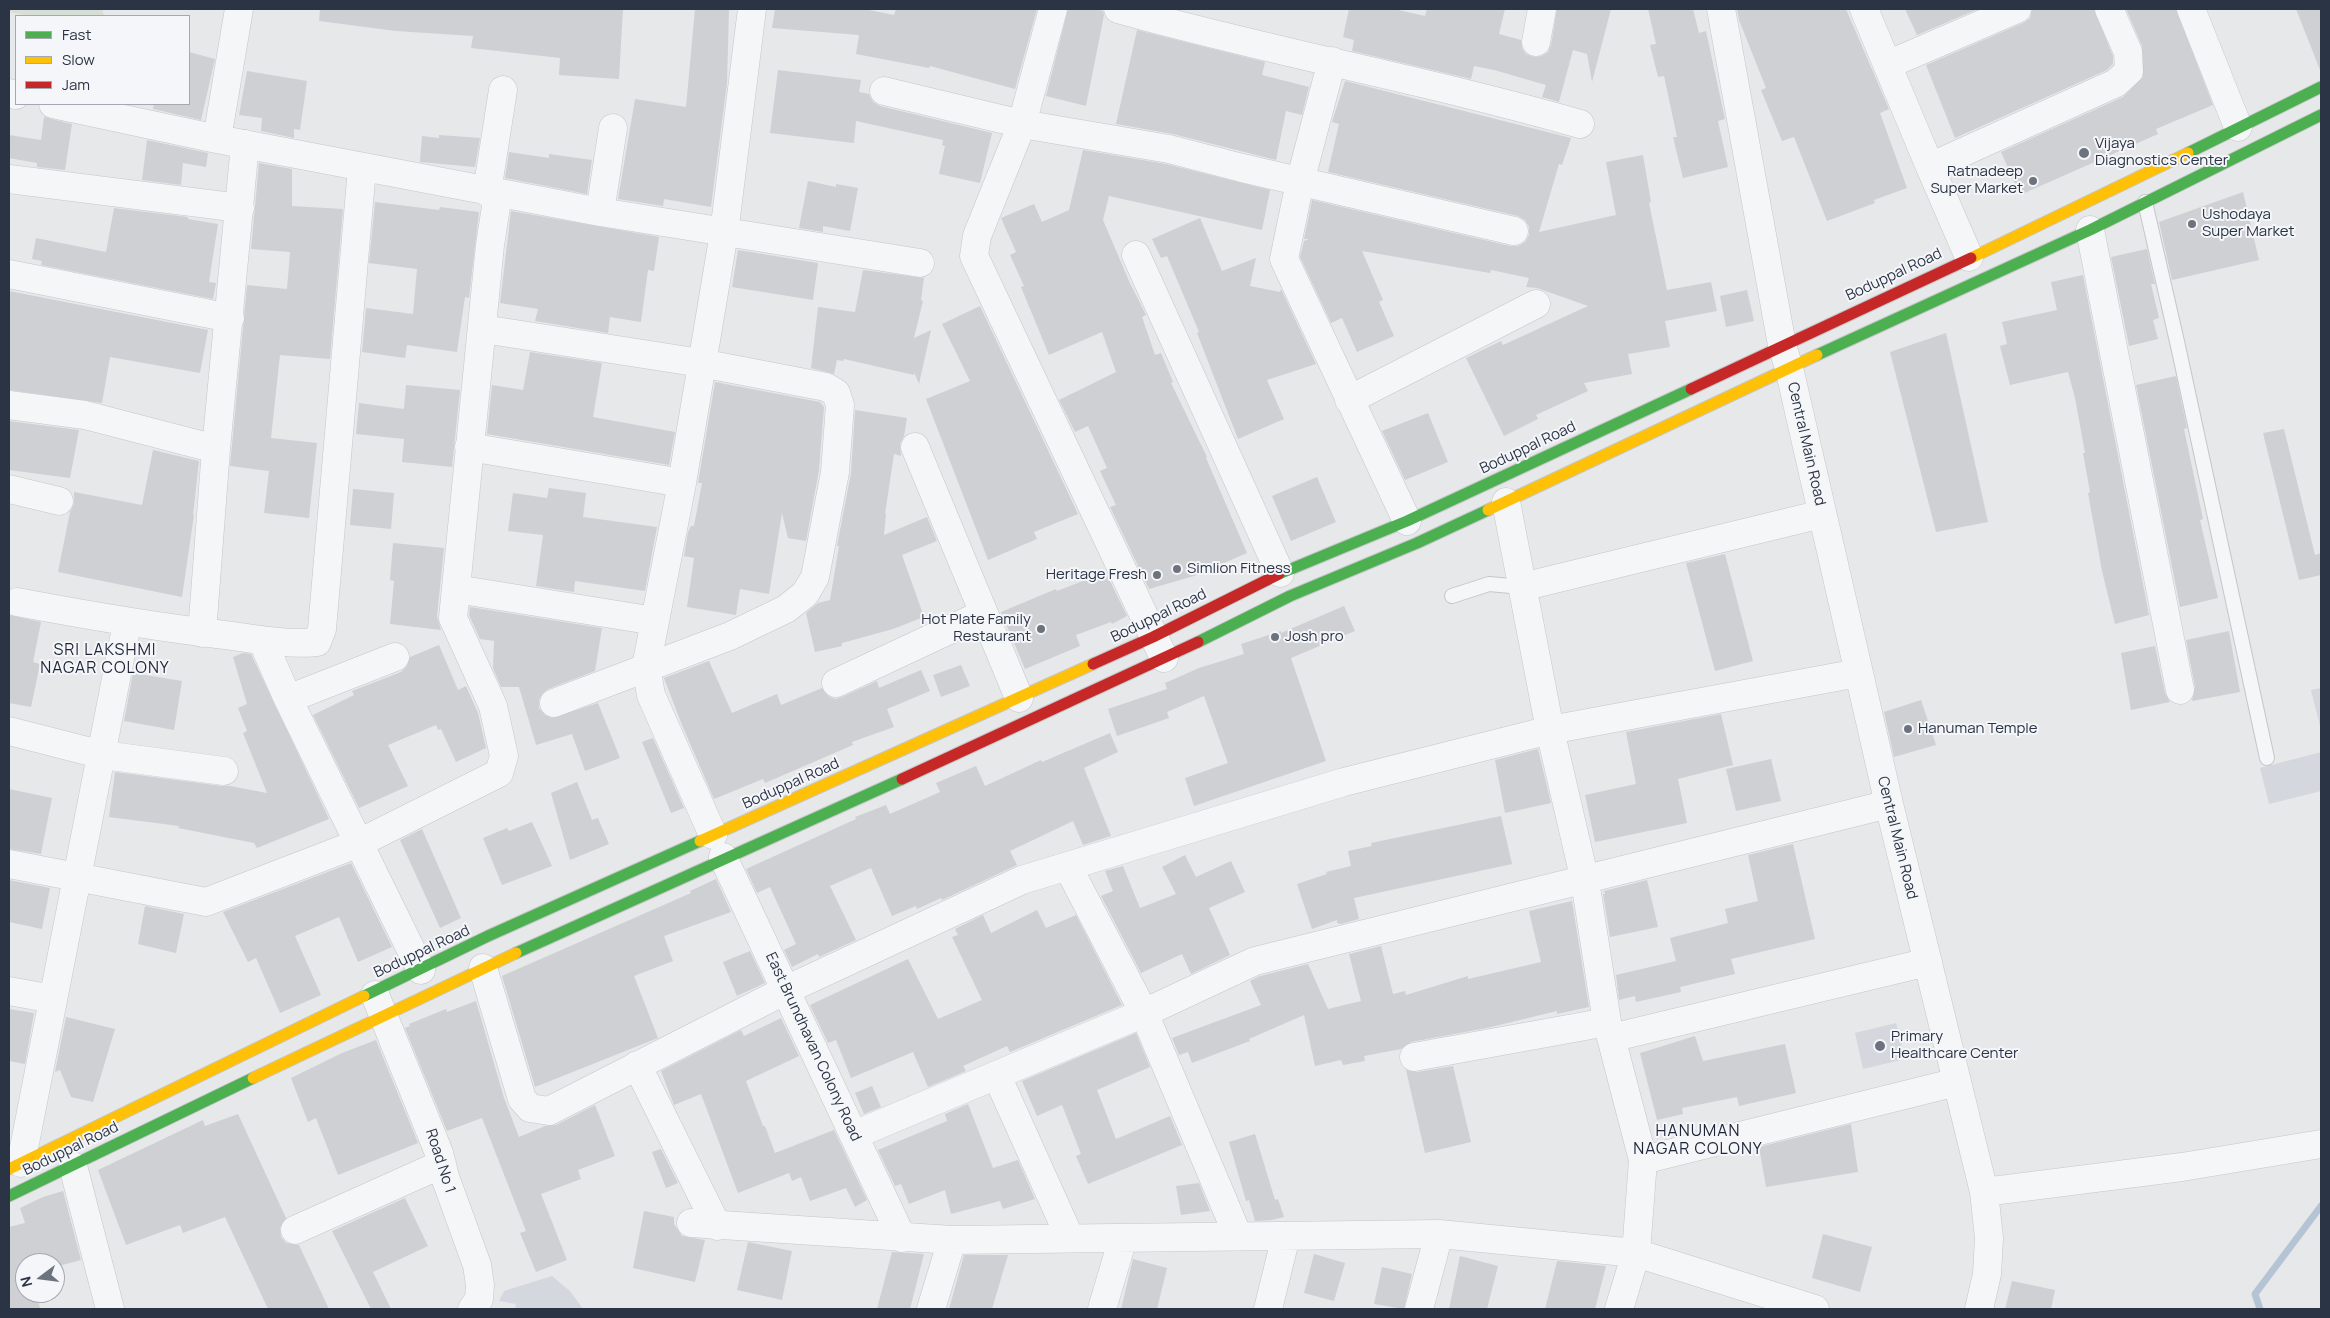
<!DOCTYPE html>
<style>
body{margin:0}
#map{position:relative;width:2330px;height:1318px;overflow:hidden;background:#e6e8ea;font-family:Manrope,sans-serif}
canvas{display:block}
.frame{position:absolute;inset:0;border:10px solid #2b3445;pointer-events:none}
.legend{position:absolute;left:15px;top:15px;width:175px;height:90px;box-sizing:border-box;background:#f4f6f9;border:1px solid #a4a8b1;margin:0;padding:6px 9px;list-style:none;font-size:15px;color:#2b3445}
.legend li{display:flex;align-items:center;gap:10px;height:25px}
.legend b{width:25px;border:1px solid #a4a8b1}
.north{position:absolute;left:15px;top:1253px;width:50px;height:50px;box-sizing:border-box;background:#f4f6f9;border:1px solid #a4a8b1;border-radius:50%;rotate:255deg;font-size:14px;font-weight:700;line-height:20px;text-align:center;color:#2b3445}
.north::after{content:'';display:block;margin:auto;width:18px;height:22px;background:#6c737f;clip-path:polygon(50% 0,100% 100%,50% 72%,0 100%)}
</style>
<div id="map">
<canvas width="2330" height="1318"></canvas>
<div class="frame"></div>
<ul class="legend">
<li><b style="height:6px;background:#4caf50"></b>Fast</li>
<li><b style="height:6px;background:#ffc107"></b>Slow</li>
<li><b style="height:6px;background:#c62828"></b>Jam</li>
</ul>
<div class="north">N</div>
</div>
<script>
const g = document.querySelector('canvas').getContext('2d');
g.lineJoin = 'round';
function fill(path, color) {
  g.fillStyle = color;
  g.fill(path, 'evenodd');
}
function trace(path, color, width, dash) {
  g.strokeStyle = color;
  g.lineWidth = width;
  g.lineCap = dash ? 'butt' : 'round';
  g.setLineDash(dash || []);
  g.stroke(path);
}
function drawText(font, color, halo, rows, align = 'center') {
  g.font = font + ' Manrope,sans-serif';
  g.lineWidth = 4;
  g.setLineDash([]);
  g.textBaseline = 'middle';
  g.strokeStyle = halo;
  g.fillStyle = color;
  for (const [text, x, y, turn = 0] of rows) {
    g.save();
    g.translate(x, y);
    g.rotate((+turn || 0) * Math.PI / 180);
    g.textAlign = isNaN(turn) ? turn : align;
    if (halo) g.strokeText(text, 0, 0);
    g.fillText(text, 0, 0);
    g.restore();
  }
}
const built = new Path2D(`
 M2321 688V730L2311 690Z
 M2321 752V791L2269 804 2260 768Z
 M1896 1023 1905 1059 1863 1069 1855 1033Z
 M552 1276 570 1291 583 1309H515L516 1304 499 1301 504 1291Z`);
const green = new Path2D(`
 M9 9H102L104 16H29L9 12Z`);
const stream = new Path2D(`
 M2260 1309 2255 1294 2321 1206`);
const building = new Path2D(`
 M320 9H623L619 79 559 75 560 58 471 48 473 36 396 31 319 21Z
 M695 9H729L727 83 711 207 664 199 663 206 618 199 635 99 686 107Z
 M775 9H864L894 15 896 9H1037L1015 89 930 66 929 68 856 54 859 35 772 28Z
 M1068 9H1094L1103 11 1104 15 1086 106 1046 96Z
 M1349 9H1394L1425 16 1427 9H1505L1499 34 1521 40 1522 48 1526 54 1534 57 1542 56 1548 52 1551 45 1557 9H1611L1592 82 1587 54 1573 50 1559 102 1542 97 1546 85 1494 70 1474 66 1471 79 1352 51 1354 40 1343 37Z
 M1648 9H1693L1699 33 1706 31 1725 119 1718 121 1728 167 1683 178 1673 137H1677L1664 76 1658 77 1650 45 1656 44Z
 M1737 9H1846L1889 109 1880 113 1907 188 1874 200 1875 203 1827 221 1794 137 1782 141 1761 90 1766 88 1739 20Z
 M1905 9H1978L1917 35Z
 M2032 9H2094L2113 56V64L2107 70 1955 138 1926 65 2023 23 2030 18Z
 M2126 9H2176L2213 105 2156 129 2158 134 2020 195 2001 152 2123 97 2143 77 2142 46Z
 M2296 9H2321V70H2320Z
 M1137 30 1265 62 1262 75 1309 87 1302 115 1286 111 1276 160 1173 134 1116 124Z
 M189 52 215 59 201 120 153 109 154 104H189Z
 M778 70 861 80 859 92 869 94 873 102 880 106 992 133 980 183 939 174 945 146 942 145 943 140 856 121 854 143 770 133Z
 M247 71 307 81 300 130 294 129V138L261 131 262 118 239 115Z
 M1345 81 1571 138 1562 165 1559 164 1539 232 1616 215 1606 162 1643 155 1651 202 1649 203 1667 290 1711 282 1717 311 1665 321 1670 347 1628 354 1632 374 1584 383 1588 391 1536 415 1538 419 1504 436 1466 358 1501 341 1503 345 1588 306 1537 288 1526 287 1529 278 1491 270 1490 273 1362 251 1383 300 1379 302 1394 336 1357 352 1342 318 1331 323 1300 257 1304 241 1309 239H1304L1312 200 1510 246H1518L1525 242 1529 235V227L1525 220 1518 216 1328 172 1339 124 1332 122Z
 M44 117 72 124 65 170 37 167V163L9 158V135L41 140Z
 M439 135 480 138 475 167 420 162 422 136 439 138Z
 M147 140 208 153 206 167 183 163 181 185 142 180Z
 M1083 150 1166 164 1270 190 1262 230 1109 196 1103 220 1129 281 1146 315 1142 317 1155 355 1161 353 1173 382 1171 383 1207 457 1206 458 1247 553 1194 576 1149 589 1110 507 1116 505 1100 471 1107 468 1088 426 1075 432 1059 400 1116 372 1102 332 1049 355 1021 287 1024 286 1010 255 1016 252 1001 218 1034 204 1042 222 1069 210Z
 M509 152 549 158V154L592 160 587 194 505 178Z
 M259 163 292 169V206L343 209 330 359 280 355 271 438 317 443 309 518 264 513 269 471 230 466 247 285 287 289 290 252 251 249Z
 M808 181 836 187V184L858 188 850 231 823 226V232L799 228Z
 M2243 192 2259 260 2172 280 2159 222Z
 M375 202 439 210 440 207 479 212 469 298 465 297 457 352 407 345 405 358 362 352 366 308 413 314 417 269 369 263Z
 M114 208 188 217V219L218 224 209 282 216 283 213 299 41 265 42 261 32 259 36 238 106 252Z
 M511 211 659 237 654 271 648 270 641 322 610 317 608 333 535 321 538 309 500 303Z
 M1200 218 1222 271 1256 258 1250 286 1280 292 1281 289 1316 364 1267 380 1284 419 1238 439 1197 333 1199 332 1167 256 1161 258 1152 239Z
 M2147 249 2155 284H2151L2159 318 2153 320 2158 339 2129 346 2111 257Z
 M738 250 818 263 813 300 732 287Z
 M863 270 924 278 921 300 923 301 914 338 931 330 919 384 914 372V375L844 359 843 361 837 360 834 374 811 368 818 307 855 312Z
 M2083 275 2149 615 2115 624 2102 571 2088 493 2090 492 2083 453H2085L2075 398 2068 372 2010 385 2000 346 2007 344 2002 322 2057 310 2051 282Z
 M1747 290 1754 321 1726 327 1720 296Z
 M9 291 208 330 200 373 110 357 102 403 9 390Z
 M980 306 1078 514 1034 532 1037 539 988 560 926 399 970 381 942 324Z
 M1946 333 1988 522 1936 532 1890 352Z
 M530 352 602 363 593 417 675 432 669 465 487 434 492 385 523 390Z
 M2176 376 2187 428 2184 429 2203 519 2200 520 2218 598 2180 607 2136 385Z
 M715 382 820 402 824 407 819 470 806 541 788 538 782 513 769 594 740 589 736 615 687 607 694 558 684 556 688 532 691 526H694L702 483H698Z
 M406 385 460 390 452 467 402 462 404 439 356 434 359 403 404 409Z
 M855 410 907 418 904 436 900 444 901 456 894 454 885 514H886L884 535 927 517 937 541 902 555 924 617 893 629 842 643V646L815 652 806 613 818 603 830 600 839 546H837L851 473Z
 M1428 413 1448 462 1405 480 1382 431Z
 M9 421 79 430 70 478 9 470Z
 M2284 429 2315 555 2321 553V575L2299 580 2263 433Z
 M153 450 199 461 193 515H194L182 597 58 572 70 512 74 504V492L142 505Z
 M1317 477 1336 522 1291 541 1272 496Z
 M549 488 586 493 583 517 657 527 645 591 575 581 574 592 536 586 543 535 508 531 513 493 547 498Z
 M353 489 394 493 391 529 350 525Z
 M393 543 444 548 437 616 441 630 390 624 394 581 390 580Z
 M1725 554 1753 661 1715 671 1686 563Z
 M1107 575 1127 616 1112 624 1111 622 1076 635 1080 646 1025 669 1001 612 1056 589 1057 591 1088 579 1090 583Z
 M1344 606 1355 631 1291 658 1326 761 1194 806 1185 778 1228 763 1204 696 1167 712 1169 718 1117 736 1108 709 1167 689 1165 683 1199 668 1244 654 1241 644 1281 631V633Z
 M470 607 602 628 595 671 548 689 542 694 539 700V708L545 715 552 718 598 703 620 758 585 771 572 734 536 745 519 687H501L493 668 494 641 480 639 469 615Z
 M9 615 41 622 33 662 40 664 31 707 9 703Z
 M2229 631 2240 692 2192 701 2195 687 2186 640Z
 M439 645 458 690 466 686 478 713 486 748 456 762 441 729 438 730 436 725 388 745 408 786 359 808 313 715 354 695 352 691 401 672 407 666 410 657Z
 M2155 646 2165 693 2170 702 2131 710 2121 653Z
 M243 653 251 654 329 819 257 848 254 843 178 828 179 826 109 817 115 772 222 786H230L267 793 243 733 247 731 238 708 247 704 233 657Z
 M709 661 732 713 777 694 781 705 822 688 828 696 835 699 842 697 877 681 879 688 921 670 930 691 887 709 894 727 852 742 853 745 765 783 763 779 714 799 682 725 664 678Z
 M961 665 970 686 941 697 933 675Z
 M133 673 182 681 174 730 124 721Z
 M1921 700 1936 745 1894 757 1884 712Z
 M1721 714 1733 765 1678 779 1687 823 1595 842 1585 795 1636 784 1626 732Z
 M1110 733 1118 752 1084 768 1111 836 1083 845 1073 821 1010 851 1017 865 942 900 941 898 917 909 916 906 892 916 871 868 830 886 856 940 819 957 818 954 792 967 784 950 796 944 770 887 757 893 746 869 856 819 855 817 886 805 890 814 940 792 936 783 976 766 985 786 1041 760 1042 762Z
 M653 738 684 808 671 813 642 742Z
 M1538 749 1551 803 1505 813 1495 760Z
 M1771 759 1781 801 1736 811 1726 769Z
 M577 782 592 820 598 818 609 844 570 860 551 793Z
 M9 789 52 798 41 854 9 849Z
 M1501 816 1512 864 1354 898 1359 919 1341 924 1337 923V920L1312 929 1297 884 1327 874 1326 872 1351 866 1348 851 1372 846 1371 843Z
 M532 822 552 866 502 885 483 838 507 828 509 831Z
 M422 829 461 918 440 928 400 840Z
 M1793 844 1815 939 1731 959 1735 974 1680 987 1681 992 1636 1002 1635 996 1619 1000 1616 975 1676 961 1670 938 1728 923 1725 909 1758 901 1748 855Z
 M1185 855 1196 877 1231 861 1245 892 1209 908 1230 955 1191 974 1182 954 1141 973 1101 896 1113 891 1105 871 1123 866 1140 908 1176 894 1162 867Z
 M351 863 392 947 358 962 339 917 295 936 321 995 280 1013 256 958 248 962 223 912Z
 M716 879 731 912 664 936 673 961 634 976 658 1038 535 1087 502 976 691 893 690 891Z
 M9 880 50 888 42 929 9 922Z
 M1647 880 1658 927 1610 937 1603 894H1605L1604 891Z
 M1572 901 1589 1007 1557 1014V1011L1487 1028 1411 1042 1401 1049 1364 1056 1365 1061 1343 1065 1341 1060 1315 1066 1304 1015 1249 1039 1250 1041 1192 1063 1188 1052 1179 1055 1172 1038 1261 1005 1250 981 1260 976 1308 964 1328 1009 1361 1001 1349 954 1381 946 1393 994 1405 991 1406 995 1468 976V979L1541 962 1529 911Z
 M145 906 184 914 176 953 138 944Z
 M1037 910 1046 928 1076 915 1122 1005 1010 1052 1007 1046 963 1066 966 1071 928 1087 913 1052 851 1078 836 1040 828 1043 810 1005 908 959 938 1019 982 1000 952 937 958 935 955 929 983 915 991 933Z
 M750 951 765 983 737 996 723 962Z
 M476 1001 504 1098 519 1137 545 1126 556 1125 595 1105 615 1156 578 1170 581 1179 541 1194 567 1260 536 1272 520 1233 526 1231 482 1118 447 1131 405 1028 410 1026 409 1024 446 1009 447 1012Z
 M9 1009 34 1013 25 1064 9 1061Z
 M66 1017 115 1029 93 1102 71 1097 60 1070 55 1072Z
 M781 1018 799 1056 746 1081 763 1126H765L775 1153 834 1130 867 1200 855 1207 846 1188 810 1201 801 1177 792 1181 789 1173 738 1193 701 1094 674 1105 661 1071 741 1030 744 1036Z
 M1136 1033 1150 1067 1097 1090 1116 1139 1170 1116 1182 1145 1088 1184 1076 1156 1081 1154 1062 1105 1037 1116 1022 1081Z
 M1695 1036 1703 1061 1785 1044 1796 1093 1739 1106 1737 1097 1682 1108 1683 1114 1657 1120 1640 1053Z
 M376 1040 418 1143 338 1175 316 1118 308 1122 291 1078 342 1053Z
 M1453 1066 1471 1142 1425 1153 1406 1070 1417 1072Z
 M872 1086 881 1107 864 1114 855 1093Z
 M968 1104 993 1168 1018 1160 1035 1199 1003 1209 1000 1201 951 1214 945 1190 909 1204 901 1184 895 1186 878 1150 947 1121 945 1114Z
 M238 1114 286 1218 280 1228 281 1237 286 1243 299 1245 329 1309H268L225 1217 183 1233 180 1225 126 1245 98 1170 203 1120 205 1126Z
 M1851 1124 1858 1172 1766 1187 1759 1147Z
 M1255 1134 1275 1200 1278 1199 1284 1217 1272 1220 1255 1221 1249 1200 1246 1201 1229 1142Z
 M661 1149 678 1183 666 1188 652 1152Z
 M1199 1183 1210 1211 1181 1215 1176 1186Z
 M63 1191 81 1260 55 1267V1263H25V1293H37L40 1309H9V1227L25 1223 20 1208 43 1197Z
 M405 1198 428 1246 373 1272 391 1309H371L332 1231Z
 M644 1211 674 1217V1224L682 1236 705 1240 695 1282 633 1268Z
 M1823 1234 1872 1247 1860 1292 1812 1278Z
 M748 1242 792 1251 782 1300 737 1290Z
 M892 1252 924 1254 910 1309H877Z
 M1314 1254 1345 1263 1334 1301 1304 1293Z
 M964 1255H1008L992 1309H949Z
 M1460 1256 1498 1266 1487 1309H1449Z
 M1133 1259 1167 1268 1157 1309H1121Z
 M1557 1261 1606 1266 1595 1309H1545Z
 M1382 1267 1412 1274 1404 1309 1374 1304Z
 M2012 1281 2055 1290 2051 1309H2005Z`);
const lane = new Path2D(`
 M2145 202 2178 346 2267 758
 M1452 596 1489 584 1522 587`);
const street = new Path2D(`
 M239 9 217 139 600 212 920 263
 M1053 9 1022 124 977 236 974 256 1164 658
 M1118 9C1271 52 1427 80 1580 124
 M1721 9 1782 345 1789 368 1889 804 1984 1192 1989 1238 1987 1274 1979 1309
 M1864 9 1930 167 2116 83 2129 71 2128 52 2109 9
 M2191 9 2238 127
 M1536 42 1542 9
 M1332 61 1300 182 1284 259 1407 521
 M1887 65 2017 9
 M884 91 1022 124 1169 149 1242 168 1514 231
 M9 93 16 95
 M53 104 217 139
 M1930 167 1969 257
 M9 179 240 208
 M487 192 503 90
 M600 212 613 128
 M2090 230 2180 690
 M1136 255 1280 573
 M9 274 230 318
 M483 329 701 363 826 387 836 393 840 405 835 472 815 577 805 594 786 609 730 636 554 703
 M1349 400 1536 304
 M9 405 85 415 216 449
 M469 447 682 483
 M915 447 1019 698
 M9 489 59 501
 M1506 502 1550 730 1585 881 1607 1022 1643 1160 1636 1253 1619 1309
 M1522 587 1822 514
 M456 589 655 621
 M17 602C86 615 155 627 225 635 255 639 286 645 317 642L322 629 362 168
 M202 633 216 449 245 144
 M262 640 288 699 421 970
 M836 683 983 614
 M288 699 395 657
 M9 731 103 755 224 771
 M713 835 651 695 646 667 682 483 724 233 752 9
 M723 857 902 1238
 M9 864 206 902 359 843 499 773 504 756 493 706 453 618 490 245 498 194
 M1068 867 1144 1013 1238 1236
 M483 968 522 1099 530 1108 549 1111 786 990 1022 880 1344 782 1550 730 1858 673
 M9 991 53 999
 M375 995 439 1153 445 1177 477 1265 480 1285 479 1299 472 1309
 M1611 1038 1928 962
 M1414 1057 1607 1022
 M637 1065 717 1226
 M997 1076 1070 1238
 M854 1135 1144 1013 1255 961 1889 804
 M1643 1160 1957 1082
 M21 1163 127 623
 M73 1166 110 1309
 M1984 1192 2182 1167 2321 1144
 M691 1223 952 1240 1439 1234 1636 1253 1815 1309
 M295 1230 442 1164
 M931 1309 952 1240
 M1102 1309 1123 1238
 M1268 1309 1286 1236
 M1419 1309 1439 1234`);
const fast = new Path2D(`
 M2188 153 2321 87
 M1817 355 2090 230 2321 115
 M1279 574 1407 521 1691 389
 M1198 642 1290 596 1417 543 1488 510
 M516 953 902 779
 M364 996 488 936 700 841
 M9 1196 253 1078`);
const slow = new Path2D(`
 M1971 258 2188 153
 M1488 510 1817 355
 M700 841 1093 664
 M253 1078 516 953
 M9 1169 364 996`);
const jam = new Path2D(`
 M1691 389 1971 258
 M1093 664 1153 637 1279 574
 M902 779 1198 642`);
const markers = [
 [2084,153,6,"#6c737f"],
 [2033,181,5,"#6c737f"],
 [2192,224,5,"#6c737f"],
 [1177,569,5,"#6c737f"],
 [1157,575,5,"#6c737f"],
 [1041,629,5,"#6c737f"],
 [1275,637,5,"#6c737f"],
 [1908,729,5,"#6c737f"],
 [1880,1046,6,"#6c737f"]
];
const poiNames = [
 ["Vijaya",2095,144],
 ["Diagnostics Center",2095,161],
 ["Ratnadeep",2023,172,"right"],
 ["Super Market",2023,189,"right"],
 ["Ushodaya",2202,215],
 ["Super Market",2202,232],
 ["Simlion Fitness",1187,569],
 ["Heritage Fresh",1147,575,"right"],
 ["Hot Plate Family",1031,620,"right"],
 ["Restaurant",1031,637,"right"],
 ["Josh pro",1285,637],
 ["Hanuman Temple",1918,729],
 ["Primary",1891,1037],
 ["Healthcare Center",1891,1054]
];
const streetNames = [
 ["Boduppal Road",1894,275,-25],
 ["Central Main Road",1806,444,77],
 ["Boduppal Road",1528,448,-25],
 ["Boduppal Road",1159,616,-26],
 ["Boduppal Road",791,784,-24],
 ["Central Main Road",1897,838,76],
 ["Boduppal Road",422,952,-25],
 ["East Brundhavan Colony Road",813,1047,65],
 ["Boduppal Road",71,1149,-26],
 ["Road No 1",440,1161,72]
];
const neighbourhoodNames = [
 ["SRI LAKSHMI",105,651],
 ["NAGAR COLONY",105,669],
 ["HANUMAN",1698,1132],
 ["NAGAR COLONY",1698,1150]
];
fill(built, '#d4d7dd');
fill(green, '#d6ded6');
trace(stream, '#b4c4d5', 7);
fill(building, '#ced0d3');
trace(lane, '#c4c6c8', 16);
trace(street, '#c4c6c8', 29);
trace(fast, '#c4c6c8', 13);
trace(slow, '#c4c6c8', 13);
trace(jam, '#c4c6c8', 13);
trace(lane, '#f5f6f7', 14);
trace(street, '#f5f6f7', 28);
trace(fast, '#4caf50', 11);
trace(slow, '#ffc107', 11);
trace(jam, '#c62828', 11);
for (const [x, y, r, color] of markers) {
  const dot = new Path2D();
  dot.arc(x, y, r, 0, 2 * Math.PI);
  g.fillStyle = color;
  g.fill(dot);
  trace(dot, '#f4f6f9', 2);
}
drawText('15px', '#2b3445', '#f4f6f9', poiNames, 'left');
drawText('15px', '#2b3445', '#f4f6f9', streetNames);
g.letterSpacing = '1px';
drawText('16px', '#1d2536', '#f4f6f9', neighbourhoodNames);
g.letterSpacing = '0px';
</script>
